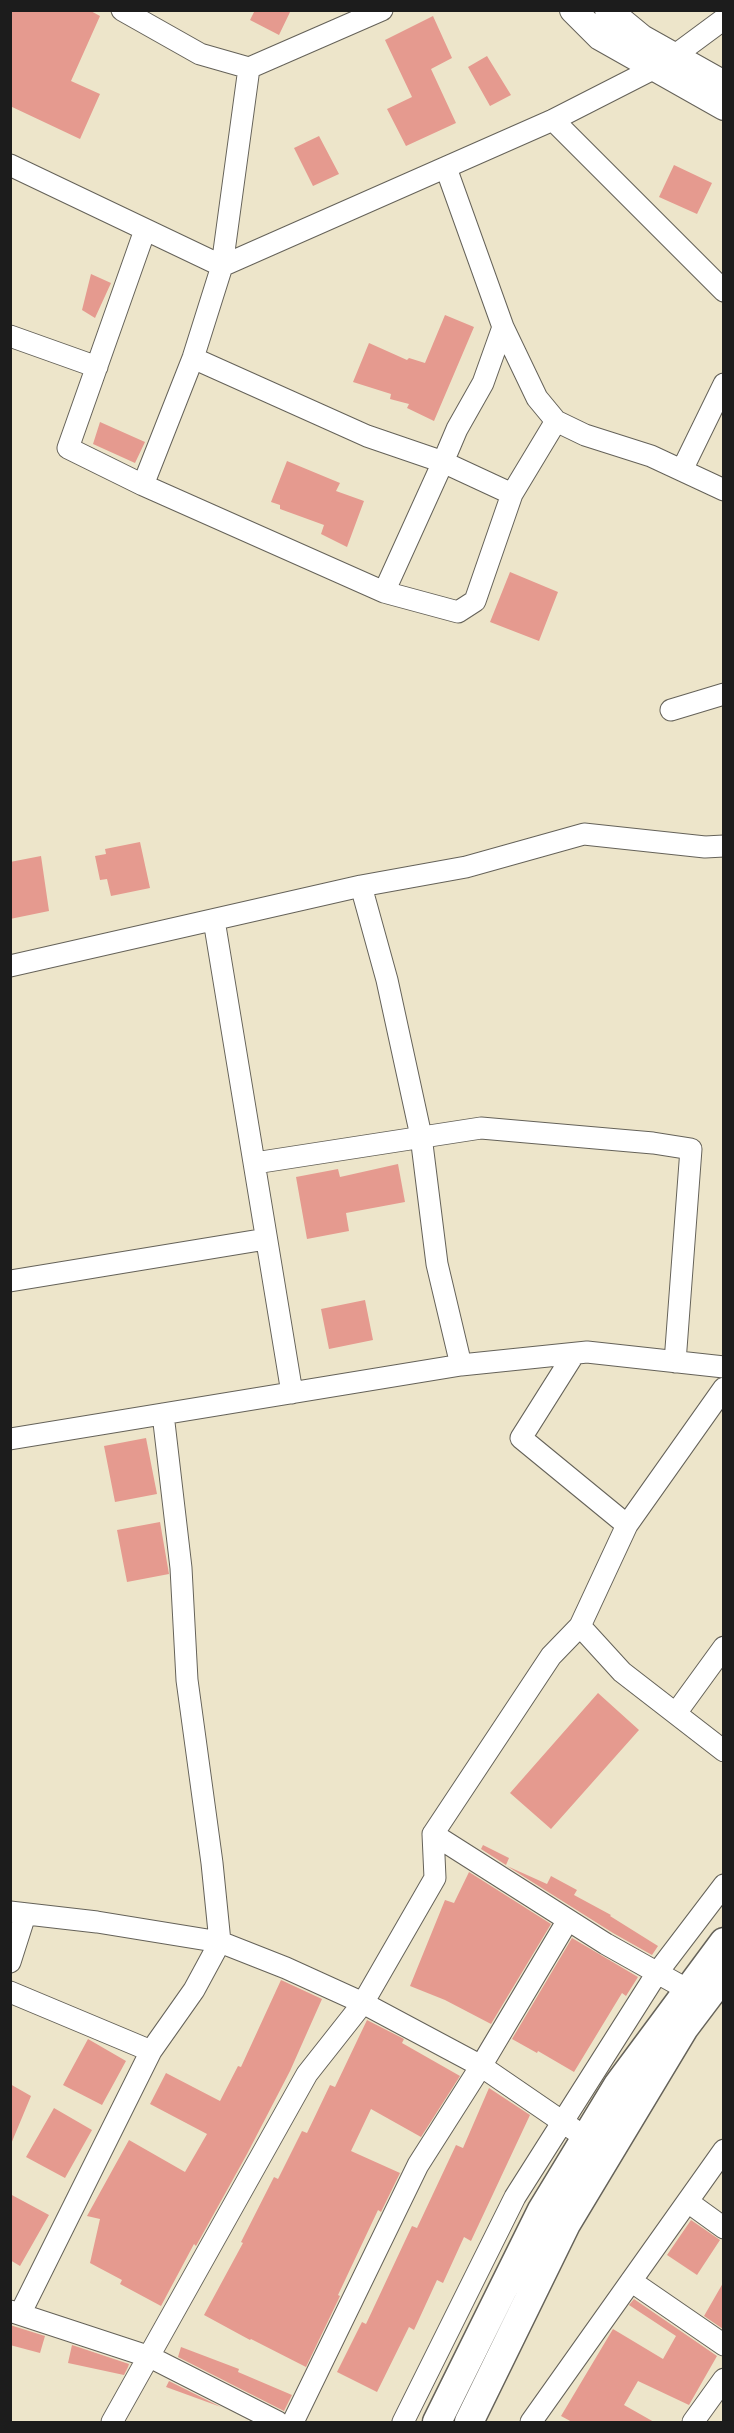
<!DOCTYPE html>
<style>
body{margin:0}
#map{position:relative;width:734px;height:2433px;overflow:hidden;background:#ede5ca;font-family:Sriracha,sans-serif}
canvas{display:block}
.frame{position:absolute;inset:0;border:12px solid #1c1c1c;pointer-events:none}
</style>
<div id="map">
<canvas width="734" height="2433"></canvas>
<div class="frame"></div>
</div>
<script>
const g = document.querySelector('canvas').getContext('2d');
g.lineJoin = 'round';
function fill(path, color) {
  g.fillStyle = color;
  g.fill(path, 'evenodd');
}
function trace(path, color, width, dash) {
  g.strokeStyle = color;
  g.lineWidth = width;
  g.lineCap = dash ? 'butt' : 'round';
  g.setLineDash(dash || []);
  g.stroke(path);
}
const building = new Path2D(`
 M10 10H89L100 16 71 81 100 94 80 139 10 106Z
 M255 10H291L279 35 250 20Z
 M433 16 452 58 431 69 456 123 406 146 387 109 412 97 385 40Z
 M487 56 511 95 490 106 468 67Z
 M319 136 339 174 313 186 294 148Z
 M674 165 712 183 697 214 659 197Z
 M91 274 111 283 95 318 82 310Z
 M445 315 474 327 434 421 407 408 409 404 390 399 391 394 353 382 369 343 407 360 409 358 425 363Z
 M100 422 145 442 135 463 93 444Z
 M287 461 340 483 336 491 364 501 347 547 321 534 324 525 280 509V505L271 502Z
 M510 572 558 592 539 641 490 622Z
 M140 842 150 888 111 896 107 879 100 880 95 856 106 854 105 849Z
 M41 856 49 911 10 919V862Z
 M398 1164 405 1202 346 1213 349 1231 307 1239 296 1177 338 1169 340 1177Z
 M365 1300 373 1340 329 1349 321 1309Z
 M146 1438 157 1494 115 1502 104 1446Z
 M160 1522 169 1574 127 1582 117 1530Z
 M598 1693 639 1730 551 1829 510 1793Z
 M483 1845 509 1858 506 1865 481 1849Z
 M507 1866 547 1884 551 1876 577 1890 574 1895 611 1915 610 1916 658 1946 652 1955 613 1933Z
 M469 1872 551 1924 491 2024 445 2000 410 1986 445 1900 454 1903Z
 M572 1938 638 1977 626 1996 622 1993 574 2072 538 2051 537 2053 512 2039Z
 M281 1980 322 1999 290 2071 247 2154 196 2246 194 2244 161 2306 120 2284 122 2280 90 2263 100 2219 87 2216 129 2140 185 2172 207 2134 150 2104 166 2073 220 2101 238 2066 241 2067Z
 M367 2020 404 2039 402 2043 460 2076 421 2137 371 2109 351 2151 400 2173 381 2212 378 2210 338 2295 340 2296 306 2367 251 2339 250 2340 204 2315 243 2243 241 2242 274 2177 278 2179 302 2131 307 2133 330 2085 335 2087Z
 M88 2039 126 2061 102 2105 63 2085Z
 M10 2084 31 2096 11 2144H10Z
 M489 2088 530 2115 471 2241 464 2237 443 2283 437 2280 414 2330 409 2327 377 2392 337 2372 362 2322 366 2324 412 2226 417 2228 456 2145 463 2148Z
 M54 2108 92 2130 65 2178 26 2157Z
 M10 2194 49 2215 20 2266 10 2260Z
 M691 2220 720 2240 697 2275 667 2255Z
 M723 2283V2329L704 2316Z
 M634 2299 717 2356 689 2405 638 2381 624 2405 654 2422H572L561 2416 613 2329 663 2359 676 2336 629 2305Z
 M10 2325 45 2336 40 2353 10 2345Z
 M72 2345 129 2364 128 2367 124 2375 68 2363Z
 M181 2347 239 2369 238 2372 292 2395 284 2411 178 2357Z
 M169 2381 221 2407 166 2387Z`);
const minor = new Path2D(`
 M122 10 200 54 249 68 382 10
 M674 56 724 19
 M553 120 724 291
 M10 165 222 266 553 120 655 68
 M446 168 503 327 537 398 556 421
 M145 230 68 448 143 485 384 592 443 462 512 494 556 421 585 435 651 456 724 490
 M10 336 97 367
 M193 358 367 436 443 462 457 429 483 383 503 327
 M682 470 724 384
 M143 485 193 358 222 266 249 68
 M384 592 458 612 475 601 512 494
 M671 710 724 694
 M361 886 387 980 421 1136 437 1264 461 1365
 M214 920 292 1393
 M10 966 361 886 466 867 584 834 705 847 724 846
 M255 1163 481 1128 653 1143 691 1149 675 1362
 M10 1281 266 1239
 M574 1354 521 1438 627 1525
 M10 1439 461 1365 587 1352 724 1367
 M580 1626 622 1672 724 1751
 M676 1713 724 1647
 M433 1834 606 1944 688 1990
 M10 1912 97 1922 220 1942 286 1968 363 2003 481 2066 586 2138
 M10 1962 25 1915
 M10 1992 151 2051
 M688 2202 724 2228
 M631 2281 724 2345
 M10 2311 150 2357 278 2422
 M20 2314 151 2051 194 1990 220 1942 212 1863 187 1680 181 1568 163 1414
 M112 2422 307 2074 363 2003 435 1878 433 1834 551 1656 580 1626 627 1525 724 1388
 M293 2422 418 2165 481 2066 568 1920
 M403 2422 515 2197 657 1973 724 1885
 M531 2422 724 2150
 M693 2422 724 2379`);
const tertiary = new Path2D(`
 M573 10 600 37 724 107
 M608 10 642 38 724 84`);
const secondary = new Path2D(`
 M437 2422 542 2210 618 2085 724 1942
 M469 2422 566 2224 684 2028 721 1979`);
fill(building, '#e59a8f');
trace(minor, '#656259', 23);
trace(tertiary, '#656259', 28);
trace(secondary, '#656259', 31);
trace(minor, '#fff', 21);
trace(tertiary, '#fff', 26);
trace(secondary, '#fff', 28);
</script>
